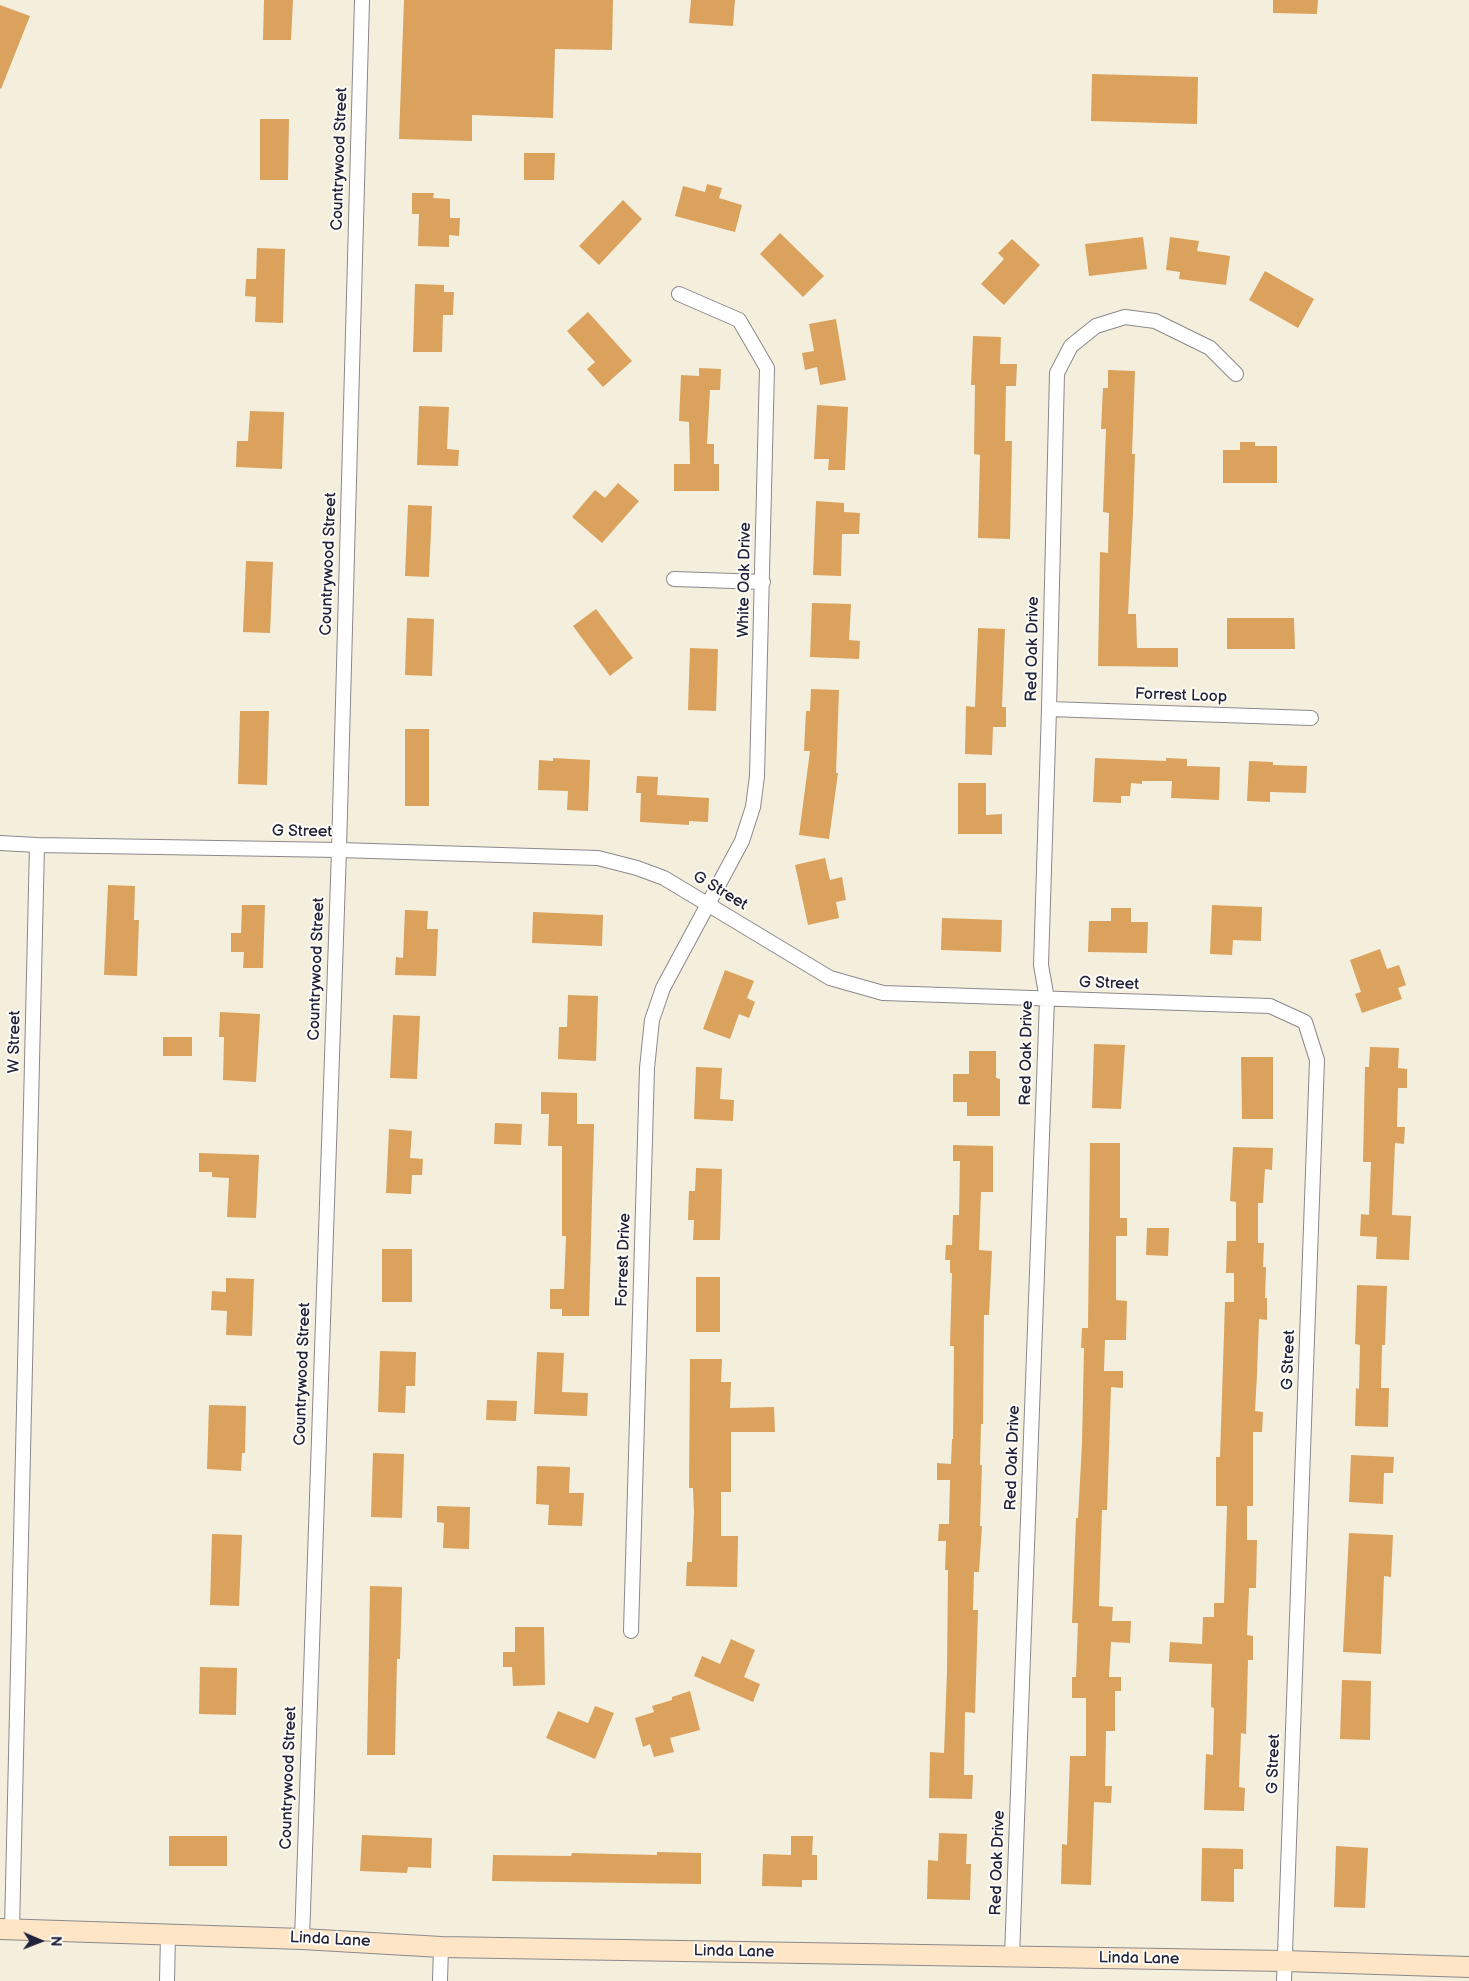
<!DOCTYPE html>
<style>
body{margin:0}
#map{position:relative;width:1469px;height:1981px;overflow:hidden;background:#f4efdd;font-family:"Balsamiq Sans",sans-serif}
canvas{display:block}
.north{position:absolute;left:15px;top:1916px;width:50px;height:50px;-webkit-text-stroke:4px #fdfcf7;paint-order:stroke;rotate:91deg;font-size:14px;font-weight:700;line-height:20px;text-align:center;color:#22223b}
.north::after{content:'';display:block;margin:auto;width:18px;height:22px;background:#22223b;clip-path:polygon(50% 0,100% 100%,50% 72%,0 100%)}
</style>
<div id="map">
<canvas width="1469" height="1981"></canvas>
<div class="north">N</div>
</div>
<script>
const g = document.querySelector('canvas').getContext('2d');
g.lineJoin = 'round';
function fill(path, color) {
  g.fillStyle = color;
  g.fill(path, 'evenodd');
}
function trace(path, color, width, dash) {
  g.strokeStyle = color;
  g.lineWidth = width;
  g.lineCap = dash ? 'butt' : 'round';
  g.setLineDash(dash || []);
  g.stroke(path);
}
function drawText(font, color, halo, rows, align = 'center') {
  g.font = font + ' "Balsamiq Sans",sans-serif';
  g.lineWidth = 4;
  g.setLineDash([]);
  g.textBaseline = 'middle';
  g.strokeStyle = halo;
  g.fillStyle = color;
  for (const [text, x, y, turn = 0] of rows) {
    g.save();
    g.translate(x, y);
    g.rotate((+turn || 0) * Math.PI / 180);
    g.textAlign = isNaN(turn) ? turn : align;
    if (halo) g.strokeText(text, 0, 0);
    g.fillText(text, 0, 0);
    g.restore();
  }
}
const building = new Path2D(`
 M264 0H293L291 40H263Z
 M404 0H613L612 50 555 49 553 118 472 115V141L399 139Z
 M691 0H735L733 26 689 23Z
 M1273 0H1318L1317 14 1273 13Z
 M0 5 30 16 1 89 0 88Z
 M1092 74 1198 77 1197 124 1091 121Z
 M260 119H289L288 180H260Z
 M524 153H555L554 180H524Z
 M707 184 722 188 719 198 742 205 735 232 675 216 683 186 705 192Z
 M412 193H434L433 198 450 199V218H460L459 236 449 235V247L418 246 419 214H412Z
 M623 200 642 219 599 265 579 246Z
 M780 233 824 276 803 297 760 254Z
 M1143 237 1147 269 1089 276 1085 244Z
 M1170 237 1199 241 1197 251 1230 256 1226 285 1179 279 1180 272 1166 270Z
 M1012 239 1040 265 1004 305 981 284 1004 259 998 253Z
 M257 248 285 249 283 323 255 322 256 297 245 296 246 279H256Z
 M1265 271 1314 299 1298 328 1249 300Z
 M415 284 444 285V292H454L453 315H443L442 352H413Z
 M588 312 632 361 603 387 587 369 595 362 567 331Z
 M836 319 846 380 820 385 817 367 805 370 802 353 814 351 809 324Z
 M973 336 1001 337 1000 364H1017L1016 386H1006L1005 441H1012L1010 539 978 538 980 455 974 454 975 385H971Z
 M699 368 721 369 720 390H710L707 444H714V464H719V491H674V464H690L689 422 679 421 681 375 699 376Z
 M1108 370 1135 371 1132 454H1135L1133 513 1128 614H1136L1137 648H1178V667L1098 666 1100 552 1108 553 1109 513 1103 512 1106 429H1101L1103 388H1108Z
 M817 405 848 407 845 470H828L829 459H814Z
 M419 406 449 407 447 449 459 450 458 466 417 465Z
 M250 411 284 412 282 469 236 467 237 441H248Z
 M1240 442H1255V446H1277V483H1223V450H1240Z
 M618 483 639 501 602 543 572 517 595 490 605 498Z
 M816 501 844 503V512L860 513 859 534H842L841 576 813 575Z
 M408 505 432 506 429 577 405 576Z
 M246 561 273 562 270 633 243 632Z
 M812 603 851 604 849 640 860 641 859 659 810 657Z
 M596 609 633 658 610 676 573 626Z
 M407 618 434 619 432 676 405 675Z
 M1227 618H1294L1295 649H1227Z
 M978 628 1005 629 1002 707H1006V727H993L992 755 965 754 966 706 975 707Z
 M690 648 718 649 716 711 688 710Z
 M811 689 839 690 836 773H838L829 839 799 835 810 751H804L806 711H810Z
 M240 711H269L267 785 238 784Z
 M405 729H429V806H405Z
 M553 758 590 760 588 811 567 810 568 791 538 790 539 760 553 761Z
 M1095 758 1166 761V758L1187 759V766L1220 767 1219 800 1171 798 1172 781H1142V784L1131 783 1130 796H1121V803L1093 802Z
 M1249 761 1273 762V765L1307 766 1306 793 1270 792V802L1247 801Z
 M637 776 658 777 657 795 709 798 708 822 689 821V825L640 822 641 793H636Z
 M958 783H986V815L1002 814V834H958Z
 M825 858 830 880 842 877 846 900 836 902 839 918 808 925 795 865Z
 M108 885 135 886 134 920H139L137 976 104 975Z
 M242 905H265L263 968H243L244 952H231V933H241Z
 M1212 905 1262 907 1261 941 1233 940 1232 955 1210 954Z
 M1111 908H1131V922H1148L1147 953 1088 952 1089 921H1111Z
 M405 910 428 911 427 929H438L436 976 395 975 396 957 403 958Z
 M533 912 603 915 602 946 532 943Z
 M942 918 1002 920 1001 952 941 950Z
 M1380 949 1387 969 1399 965 1406 985 1398 988 1402 999 1362 1013 1355 994 1361 992 1350 960Z
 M725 970 754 981 747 998 755 1002 749 1018 739 1014 730 1039 703 1029Z
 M568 995 598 996 596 1061 558 1059 559 1027H567Z
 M220 1012 260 1014 256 1082 223 1080 224 1037H219Z
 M393 1015 420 1016 417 1079 390 1078Z
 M163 1037H192V1056H163Z
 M1094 1044 1125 1045 1121 1109 1092 1108Z
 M1370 1047 1399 1048 1398 1068 1407 1069V1088H1398L1397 1127H1405L1404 1144 1395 1143 1392 1215 1411 1216 1409 1260 1376 1259 1377 1237 1360 1236 1361 1214 1369 1215 1371 1162H1363L1365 1067H1369Z
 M969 1051H996V1078L1000 1079V1116H967V1102H953V1074H969Z
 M1241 1057H1273V1119H1242Z
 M696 1067 722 1068 720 1099 734 1100 733 1121 694 1119Z
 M541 1092 577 1093V1124H594L589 1316H562V1309H550V1289H564L566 1236H562V1146H548L549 1114H541Z
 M495 1123 522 1124 521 1145 494 1144Z
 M389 1129 412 1131 410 1158 423 1159 422 1175H412L411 1194 386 1193Z
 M1090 1143H1120V1218H1127V1236H1116V1300L1127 1301 1126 1340H1105L1104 1371H1123V1388L1111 1387 1107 1510H1102L1099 1606 1113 1607 1112 1621H1131L1130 1643 1111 1642 1109 1677H1121V1691H1115V1731H1106L1105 1786H1112L1111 1803 1094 1802 1091 1885 1061 1884 1062 1844 1067 1845 1070 1756H1086V1698H1072V1677H1076L1078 1623H1072L1076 1518H1078L1082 1443 1084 1348H1081L1082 1328H1088Z
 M953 1145 993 1146V1192H981L979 1250 992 1251 989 1315H984L983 1424H981L980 1465H982L980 1526H982L979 1572H974L973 1610H978L975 1713 965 1712 964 1775H973L972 1799 929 1798 930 1752 944 1753 947 1671 948 1570H945L946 1541H938L939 1524H949L950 1480H937V1463L951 1464 952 1439H953L954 1346H950L952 1273H950V1260H945L946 1245H952L953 1215H959L960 1161H953Z
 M1233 1147 1273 1148 1272 1170 1265 1169 1263 1203H1258V1243H1264L1263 1267H1266L1265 1298H1267V1320L1259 1319 1257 1374 1255 1411 1263 1412 1262 1432H1253V1506H1247V1540H1257L1256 1588H1249L1247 1635 1253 1636V1660H1248L1246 1734 1241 1733 1239 1787 1245 1788 1244 1811 1204 1810 1206 1754 1213 1755 1214 1708 1211 1707 1212 1664 1169 1662 1170 1642 1202 1644 1203 1617H1214V1603H1224L1227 1506H1216V1457H1220L1225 1302H1234V1273H1226L1227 1241H1236V1202L1230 1201Z
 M199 1153 259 1155 256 1218 227 1217 229 1178 212 1177V1172H199Z
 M696 1168 722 1169 720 1240H693L694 1220H688L689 1191H695Z
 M1147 1228H1169L1168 1256 1146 1255Z
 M382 1249H412V1302H382Z
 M696 1277H720V1332H696Z
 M226 1278 254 1279 252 1336 226 1335 227 1311 211 1310 212 1291 226 1292Z
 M1357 1285 1387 1286 1385 1345H1382L1381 1388H1389L1388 1427 1355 1426 1356 1388 1359 1389 1360 1345 1355 1344Z
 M380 1351 416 1352 415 1386H406L405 1413 378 1412Z
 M537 1352 564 1353 562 1392 588 1393 587 1416 534 1414Z
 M690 1359H722L721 1382H731L730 1408 774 1407 775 1432H731V1492H721V1536H738L737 1587 686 1586 687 1562H692L694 1512 693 1488H689Z
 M487 1400 517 1401 516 1421 486 1420Z
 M209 1405 246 1406 245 1453H242L241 1471 207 1469Z
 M373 1453 404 1454 402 1518 371 1517Z
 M1351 1455 1394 1457 1393 1473H1384L1383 1504 1349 1502Z
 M537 1466 570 1467 569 1493H584L582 1526 548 1525 549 1505 536 1504Z
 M437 1506 470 1507 469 1549 443 1548 444 1523 437 1522Z
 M1349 1533 1393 1535 1391 1577 1384 1576 1381 1654 1343 1652Z
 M212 1534 242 1535 239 1606 210 1605Z
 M370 1586 402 1587 400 1659H397L395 1755H367Z
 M515 1627H544L545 1685 513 1686 512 1667H503V1652H515Z
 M731 1639 755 1650 744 1677 760 1684 753 1702 694 1676 702 1656 720 1664Z
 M200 1667 237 1668 236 1715 199 1714Z
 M1342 1680 1371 1681 1370 1740 1340 1739Z
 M690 1691 700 1730 670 1738 674 1752 654 1757 650 1744 643 1747 635 1718 654 1712 652 1706 672 1700V1697Z
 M595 1706 614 1713 595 1759 546 1738 558 1711 588 1723Z
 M939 1833 967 1834 966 1864H971L970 1900 927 1899 928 1860 938 1861Z
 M362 1835 432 1838 431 1868 408 1867 407 1873 360 1871Z
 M169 1836H227V1866H169Z
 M791 1836H813L812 1855H817V1880H802V1887L762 1886 763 1854 791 1855Z
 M1336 1846 1368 1848 1365 1908 1334 1907Z
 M1202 1848 1243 1849V1869H1234V1902L1201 1901Z
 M657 1852 701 1853V1884L492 1881 493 1855 571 1856 572 1853 657 1855Z`);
const street = new Path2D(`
 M674 579 763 582
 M1049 709 1311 718
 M0 843 37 845 339 850 598 858 637 868 664 878 830 978 883 993 1270 1006 1305 1022 1317 1060 1284 1981
 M631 1631 647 1068 652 1020 663 988 742 841 753 807 757 776 767 368 739 320 679 294
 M12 1929 37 845
 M302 1939 339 850 362 0
 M1012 1956 1047 999 1041 965 1049 709 1057 373 1071 346 1096 326 1125 317 1155 321 1210 348 1236 374
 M167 1981 168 1935
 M440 1981 441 1947`);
const secondary = new Path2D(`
 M0 1929 302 1939 441 1947 1285 1961 1469 1967`);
const streetNames = [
 ["Countrywood Street",340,159,-88],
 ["Countrywood Street",329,564,-88],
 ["White Oak Drive",745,580,-89],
 ["Red Oak Drive",1033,649,-89],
 ["Forrest Loop",1181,696,2],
 ["G Street",302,832,1],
 ["G Street",720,891,31],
 ["Countrywood Street",317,969,-88],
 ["G Street",1109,984,2],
 ["W Street",15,1042,-89],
 ["Red Oak Drive",1027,1053,-89],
 ["Forrest Drive",624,1260,-88],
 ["G Street",1289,1360,-88],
 ["Countrywood Street",303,1374,-88],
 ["Red Oak Drive",1013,1458,-88],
 ["G Street",1274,1764,-88],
 ["Countrywood Street",289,1778,-88],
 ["Red Oak Drive",998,1863,-88],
 ["Linda Lane",330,1940,3],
 ["Linda Lane",734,1952,1],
 ["Linda Lane",1139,1959,1]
];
fill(building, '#dba25d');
trace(street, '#8b888c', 16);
trace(secondary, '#8b888c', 22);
trace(street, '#fff', 14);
trace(secondary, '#fde5c5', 20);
drawText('16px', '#22223b', '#fdfcf7', streetNames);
</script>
